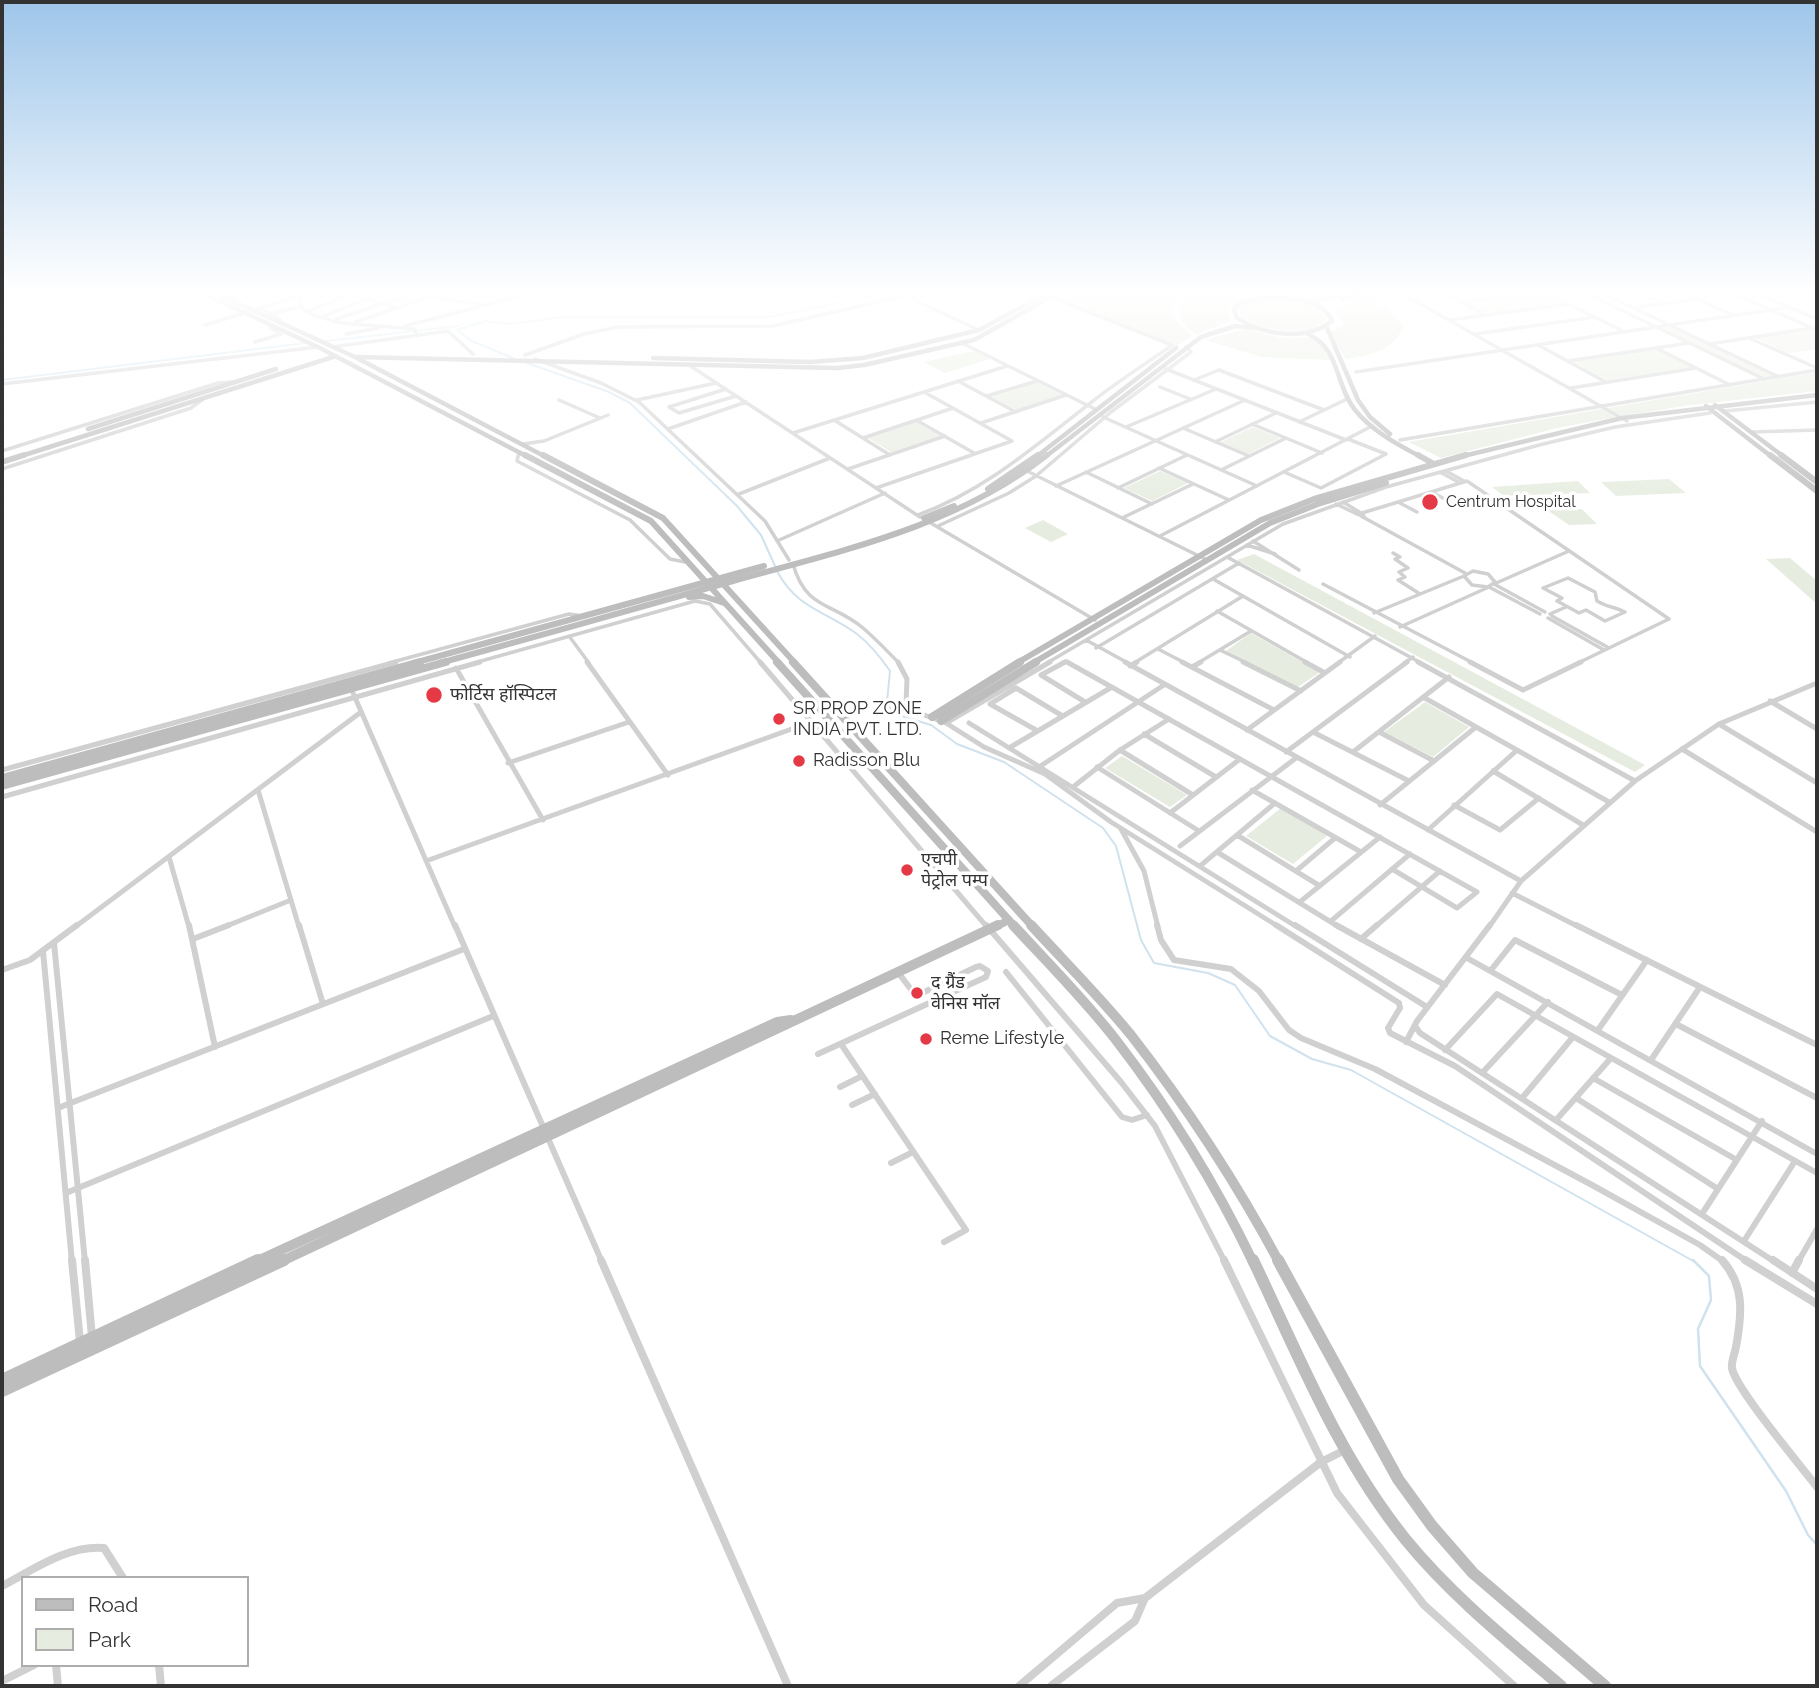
<!DOCTYPE html>
<meta charset="utf-8">
<style>
body{margin:0}
#map{position:relative;width:1819px;height:1688px;overflow:hidden;background:#fff;font-family:Raleway,sans-serif}
canvas{display:block}
.frame{position:absolute;inset:0;border:4px solid #333;pointer-events:none}
.legend{position:absolute;left:21px;top:1576px;width:228px;height:91px;box-sizing:border-box;background:#fff;border:2px solid #adadad;margin:0;padding:9px 12px;list-style:none;font-size:21px;color:#333}
.legend li{display:flex;align-items:center;gap:14px;height:35px}
.legend b{width:35px;border:2px solid #adadad}
</style>
<div id="map">
<canvas width="1819" height="1688"></canvas>
<div class="frame"></div>
<ul class="legend">
<li><b style="height:9px;background:#bdbdbd"></b>Road</li>
<li><b style="height:19px;background:#e6ecdf"></b>Park</li>
</ul>
</div>
<script>
const g = document.querySelector('canvas').getContext('2d');
g.lineJoin = 'round';
function fill(path, color) {
  g.fillStyle = color;
  g.fill(path, 'evenodd');
}
function trace(path, color, width, dash) {
  g.strokeStyle = color;
  g.lineWidth = width;
  g.lineCap = dash ? 'butt' : 'round';
  g.setLineDash(dash || []);
  g.stroke(path);
}
function drawText(font, color, halo, rows, align = 'center') {
  g.font = font + ' Raleway,"Noto Sans Devanagari",sans-serif';
  g.lineWidth = 7;
  g.setLineDash([]);
  g.textBaseline = 'middle';
  g.strokeStyle = halo;
  g.fillStyle = color;
  for (const [text, x, y, turn = 0] of rows) {
    g.save();
    g.translate(x, y);
    g.rotate((+turn || 0) * Math.PI / 180);
    g.textAlign = isNaN(turn) ? turn : align;
    if (halo) g.strokeText(text, 0, 0);
    g.fillText(text, 0, 0);
    g.restore();
  }
}
const green = new Path2D(`
 M1075 294H1182L1172 303V316L1192 336 1177 346 1065 300Z
 M1190 294H1240L1246 297 1228 309 1230 321 1196 334C1185 327 1177 319 1179 305Z
 M1531 294H1546L1564 303 1486 314 1465 303Z
 M1366 296 1389 309 1403 326C1395 351 1369 355 1346 359L1329 333 1343 325 1342 320 1333 308Z
 M1264 300C1283 300 1315 299 1326 319 1312 341 1259 330 1242 317L1239 310 1244 305Z
 M1671 327 1773 376 1763 377 1662 328Z
 M1246 329 1282 338H1314L1323 345 1331 360 1262 357 1205 340Z
 M1814 329 1817 331V349L1788 353 1756 338Z
 M1657 349 1691 367 1607 380 1574 362Z
 M974 351 990 359 945 373 924 362Z
 M1817 372V391L1690 405 1623 416 1608 408Z
 M1037 382 1062 395 1017 410 992 397Z
 M1602 409 1616 417 1557 428 1441 458 1409 442Z
 M916 422 940 436 891 452 868 438Z
 M1253 427 1280 438 1248 454 1221 442Z
 M1160 471 1188 483 1152 501 1124 488Z
 M1669 479 1686 493 1616 496 1601 482Z
 M1578 481 1590 493 1504 496 1492 487Z
 M1582 509 1597 524 1569 525 1547 510Z
 M1043 520 1068 534 1051 542 1025 528Z
 M1254 554 1645 765 1635 772 1237 560Z
 M1790 558 1817 581V604L1766 559Z
 M1251 633 1320 672 1298 687 1226 651Z
 M1425 702 1469 727 1433 757 1384 732Z
 M1122 756 1187 795 1170 807 1105 768Z
 M1281 808 1328 835 1293 864 1246 836Z`);
const streamFar1 = new Path2D(`
 M326 341 459 326
 M515 359 472 341 457 330 485 321 510 324 564 317H769L885 294
 M527 363 609 392 630 403 737 506 761 535 775 566
 M2 380 306 343
 M777 571C797 609 826 611 857 634 870 644 881 658 890 671L887 702 892 713 931 725 957 744 1004 762 1103 828 1116 846 1141 940 1154 963 1208 973 1235 985 1270 1036 1312 1059 1351 1070 1695 1262`);
const stream = new Path2D(`
 M1693 1260 1709 1276 1711 1300 1698 1329 1700 1366 1786 1491 1808 1535 1817 1545`);
const streetFar3 = new Path2D(`
 M298 294 302 309 313 315 341 323 415 329 416 335
 M412 294 484 305
 M459 294 490 295
 M1403 294 1627 421
 M1446 294 1485 315
 M1548 294 1625 332
 M1588 294 1764 379
 M1604 294 1779 377
 M1644 294 1665 303
 M1685 294 1733 315
 M1734 294 1817 330
 M1758 294 1817 319
 M1051 297 1172 345
 M912 299 979 330
 M220 301 240 294
 M1461 302 1523 294
 M260 308 280 319 278 322
 M397 308 426 298 428 294
 M1633 308 1697 299
 M306 312 350 294
 M270 314 302 306
 M322 317 366 299 397 308 355 322
 M336 319 413 294
 M1450 320 1568 304
 M205 325 300 296
 M405 326 527 294
 M346 334 378 328
 M1475 334 1595 317
 M1749 338 1817 368
 M255 342 281 334 270 328 274 326
 M962 343 1095 409
 M1709 344 1812 328
 M1538 345 1606 382
 M332 347 448 331 473 354
 M1656 348 1730 385
 M525 355 584 334 618 327 773 326 912 294
 M535 359 601 383 639 402 765 521 789 560
 M1568 361 1689 343
 M689 365 920 517
 M1166 369 1346 440
 M1356 372 1790 307
 M1194 380 1219 370 1324 410
 M958 381 1016 412
 M2 384 318 347
 M1160 387 1190 399
 M1571 388 1696 368
 M726 389 669 407 679 413 736 396
 M924 392 1012 441
 M987 396 1037 381
 M559 400 600 418
 M637 400 716 383
 M1725 411 1817 402
 M1103 417 1257 486
 M834 420 890 455
 M916 420 974 453
 M1299 422 1347 399
 M981 423 1066 395
 M1252 424 1322 453
 M1126 427 1216 389
 M1183 428 1249 456
 M668 429 746 402
 M1752 432 1817 430
 M793 433 1007 366
 M863 438 953 408
 M1348 439 1386 454
 M1400 440 1817 370
 M1215 442 1276 413
 M523 444 544 441 608 415
 M2 451 218 383 233 382
 M519 452 517 461 630 520 670 559 690 563
 M1159 468 1229 500
 M2 469 191 408 202 400
 M848 469 945 436
 M1221 470 1286 438
 M1027 471 1207 560
 M1446 471 1464 481
 M1086 472 1152 504
 M1284 472 1321 488 1386 454
 M1440 472 1460 483
 M1056 486 1245 400
 M876 488 1012 441
 M1118 488 1187 455
 M1432 492 1450 502
 M739 494 830 458
 M1343 502 1361 513
 M1398 502 1417 512
 M1336 504 1357 514
 M1362 513 1364 516 1357 514Z
 M1362 513 1467 481 1669 619 1578 663
 M918 515C986 490 1036 445 1093 401 1118 381 1146 364 1172 345
 M1361 516 1465 573
 M1122 518 1193 484
 M929 522 1095 620
 M938 526 1009 493 1036 476 1111 412 1191 352 1186 347
 M1160 536 1372 426
 M777 541 885 493
 M1253 541 1299 570
 M1247 545 1275 554
 M1393 553 1400 557 1395 559 1408 568 1399 572 1405 577 1398 580 1420 594
 M1227 557 1421 663
 M793 564C806 610 832 602 863 628 876 639 888 652 899 663
 M1473 571 1488 574 1495 582 1488 587 1472 585 1464 576Z
 M1568 578 1595 592 1597 601C1607 607 1615 607 1625 612L1605 621 1586 610 1579 613 1557 601 1562 598 1543 588Z
 M1213 579 1350 657
 M1323 584 1473 663
 M1494 584 1569 551
 M1494 584 1545 612
 M1217 611 1308 663
 M1374 613 1464 576
 M1550 614 1566 607
 M1552 616 1609 648
 M1548 618 1604 650
 M1400 627 1489 587 1540 614
 M569 636 589 663
 M1086 640 1128 663
 M1096 648 1239 563
 M1158 649 1185 663
 M1220 650 1247 663
 M389 663 569 614 583 616
 M474 663 695 601 710 604 761 663
 M1047 663 1283 524 1386 487 1543 444 1615 427 1710 413
 M1062 663 1066 661 1070 663
 M1134 663 1243 596
 M1198 663 1251 631
 M1338 663 1375 636
 M1404 663 1413 657`);
const streetFar2 = new Path2D(`
 M587 662 668 775
 M760 662 987 927
 M898 662 907 679 906 703 911 710 946 723 984 747 1045 774 1111 822 1279 927
 M1065 662 1041 675 1085 702
 M1067 662 1477 892 1457 908 1392 869
 M1125 662 1521 881
 M1182 662 1274 710
 M1243 662 1301 691
 M1305 662 1325 673
 M1418 662 1635 781
 M1470 662 1523 690 1581 662
 M1130 666 1137 662
 M1192 667 1201 662
 M456 668 543 820
 M350 686 455 927
 M1423 697 1609 802
 M1770 701 1817 729
 M946 723 1050 662
 M969 723 1297 927
 M1719 724 1817 783
 M1036 730 990 704 1016 688 1061 715
 M1247 730 1340 662
 M1313 732 1409 781
 M1379 732 1434 761
 M1144 734 1216 777
 M1009 748 1112 687
 M1682 749 1817 832
 M1120 750 1193 795
 M1286 752 1407 662
 M1353 752 1449 677
 M508 763 629 722
 M1039 767 1164 685
 M1097 767 1199 831
 M2 770 396 662
 M1493 771 1583 825
 M1073 787 1120 750 1169 719
 M258 790 299 927
 M1252 790 1361 852
 M2 797 480 662
 M1380 805 1476 727
 M1454 805 1500 830 1539 798
 M1170 813 1240 759
 M1121 829 1144 871 1158 927
 M1428 830 1516 751
 M1237 835 1320 886
 M1180 846 1296 758
 M1217 852 1339 927
 M169 857 189 927
 M426 861 811 722
 M1200 866 1275 803
 M1296 871 1335 838
 M1512 893 1579 927
 M1301 901 1380 837
 M1331 921 1410 854
 M75 927 361 712
 M224 927 291 900
 M1375 927 1440 871
 M1489 927 1521 881 1635 781 1719 724 1817 683`);
const streetFar1 = new Path2D(`
 M189 925 215 1047
 M299 925 323 1004
 M455 925 602 1262
 M986 925 1121 1082 1155 1126 1225 1262
 M1157 925 1161 940 1174 960 1231 969 1259 991 1289 1030 1301 1038 1375 1069 1592 1185 1700 1245 1724 1262
 M1276 925 1399 1003 1400 1008 1388 1028 1390 1033 1455 1066 1748 1262
 M1295 925 1427 1007
 M1336 925 1445 985
 M1576 925 1817 1045
 M193 939 229 925
 M1361 939 1377 925
 M54 943 85 1262
 M43 951 72 1262
 M1467 958 1817 1154
 M2 970 30 960 77 925
 M1491 970 1515 940 1622 995
 M1006 972 1122 1117 1132 1120 1147 1115
 M1676 1024 1817 1098
 M1415 1026 1420 1033 1775 1262
 M1598 1030 1647 960
 M1406 1042 1417 1021 1490 925
 M841 1044 966 1230 944 1242
 M1445 1050 1497 994 1817 1173
 M818 1054 986 977 988 971 980 966 976 967 916 996 897 971
 M1651 1060 1700 987
 M1483 1072 1548 1002
 M1593 1078 1737 1160
 M840 1087 862 1076
 M1523 1097 1573 1037
 M1576 1098 1718 1189
 M852 1105 875 1094
 M58 1108 464 949
 M1557 1119 1611 1058
 M891 1163 913 1152
 M66 1193 493 1016
 M1702 1214 1762 1121
 M1744 1241 1795 1161
 M1798 1262 1817 1229`);
const street = new Path2D(`
 M72 1260 80 1342
 M85 1260 92 1337
 M601 1260 788 1686
 M1224 1260 1337 1493 1424 1605 1514 1686
 M1722 1260C1745 1286 1742 1314 1736 1347 1735 1353 1731 1362 1732 1368 1735 1388 1801 1466 1817 1487
 M1745 1260 1817 1304
 M1773 1260 1817 1289
 M1792 1273 1799 1260
 M2 1586C33 1570 67 1545 104 1548L123 1578
 M56 1665 58 1686
 M159 1665 161 1686
 M2 1681 34 1665
 M1019 1686 1117 1603 1145 1598 1321 1462 1345 1450
 M1051 1686 1135 1621 1145 1598`);
const secondaryFar4 = new Path2D(`
 M205 294 318 347 528 457
 M218 294 355 357 546 457
 M1262 298C1285 298 1322 296 1332 321 1306 342 1262 335 1236 317L1234 309 1240 303Z
 M1342 299 1359 294
 M1311 302 1347 294
 M1327 328 1358 400 1370 417 1390 434
 M1308 334C1340 348 1335 385 1355 410 1372 431 1397 444 1421 457
 M356 357 837 368 864 365 974 340 1056 294
 M653 358 811 362 863 358 979 330 1044 295
 M1715 405 1784 457
 M1706 406 1772 457
 M88 429 276 369
 M18 457 336 356
 M1036 457 1176 348
 M1045 457 1201 337 1235 326 1255 328
 M1459 457 1622 418 1817 395`);
const secondaryFar3 = new Path2D(`
 M525 455 651 521 779 663
 M543 455 663 518 795 663
 M1418 455 1434 464
 M1770 455 1817 491
 M1781 455 1817 482
 M2 462 24 455
 M988 489 1038 455
 M924 518 954 506
 M689 597 703 596 724 603
 M414 663 764 566
 M440 663C538 636 635 609 733 581 841 551 957 526 1047 455
 M1017 663 1261 520 1314 499 1466 455
 M1033 663 1270 523 1318 504 1386 483`);
const secondaryFar2 = new Path2D(`
 M777 662 1015 927
 M793 662 1033 927
 M932 717 1020 662
 M941 721 1036 662
 M2 778 420 662
 M2 786 446 662
 M995 927 1009 920`);
const secondaryFar1 = new Path2D(`
 M1013 925C1048 963 1085 1000 1116 1040 1170 1110 1215 1183 1253 1262
 M1031 925C1064 961 1100 997 1131 1035 1187 1107 1236 1182 1279 1262
 M255 1262 777 1022 791 1020
 M280 1262 998 925`);
const secondary = new Path2D(`
 M1253 1260C1299 1356 1338 1456 1406 1540 1451 1595 1507 1640 1561 1686
 M1278 1260 1398 1479 1432 1526 1473 1573 1605 1686
 M2 1380 258 1260
 M2 1391 284 1260`);
const markers = [
 [1430,502,9,"#e63946"],
 [434,695,9,"#e63946"],
 [779,719,7,"#e63946"],
 [799,761,7,"#e63946"],
 [907,870,7,"#e63946"],
 [917,993,7,"#e63946"],
 [926,1039,7,"#e63946"]
];
const farPoinames = [
 ["Centrum Hospital",1446,502]
];
const poiNames = [
 ["फोर्टिस हॉस्पिटल",450,695],
 ["SR PROP ZONE",793,709],
 ["INDIA PVT. LTD.",793,730],
 ["Radisson Blu",813,761],
 ["एचपी",921,860],
 ["पेट्रोल पम्प",921,881],
 ["द ग्रैंड",931,983],
 ["वेनिस मॉल",931,1004],
 ["Reme Lifestyle",940,1039]
];
fill(green, '#e6ecdf');
trace(streamFar1, '#cfe2ee', 2);
trace(stream, '#cfe2ee', 2.5);
trace(streetFar3, '#d0d0d0', 3.5);
trace(streetFar2, '#d0d0d0', 5);
trace(streetFar1, '#d0d0d0', 6);
trace(street, '#d0d0d0', 8);
trace(secondaryFar4, '#bdbdbd', 4.5);
trace(secondaryFar3, '#bdbdbd', 6);
trace(secondaryFar2, '#bdbdbd', 8);
trace(secondaryFar1, '#bdbdbd', 10);
trace(secondary, '#bdbdbd', 12);
const sky = g.createLinearGradient(0, 0, 0, 530);
sky.addColorStop(0, '#9ec6ea');
sky.addColorStop(0.55, '#fff');
sky.addColorStop(1, '#ffffff00');
g.fillStyle = sky;
g.fillRect(0, 0, 1819, 530);
for (const [x, y, r, color] of markers) {
  const dot = new Path2D();
  dot.arc(x, y, r, 0, 2 * Math.PI);
  g.fillStyle = color;
  g.fill(dot);
  trace(dot, '#fff', 2.5);
}
drawText('16px', '#333', '#fff', farPoinames, 'left');
drawText('18px', '#333', '#fff', poiNames, 'left');
</script>
